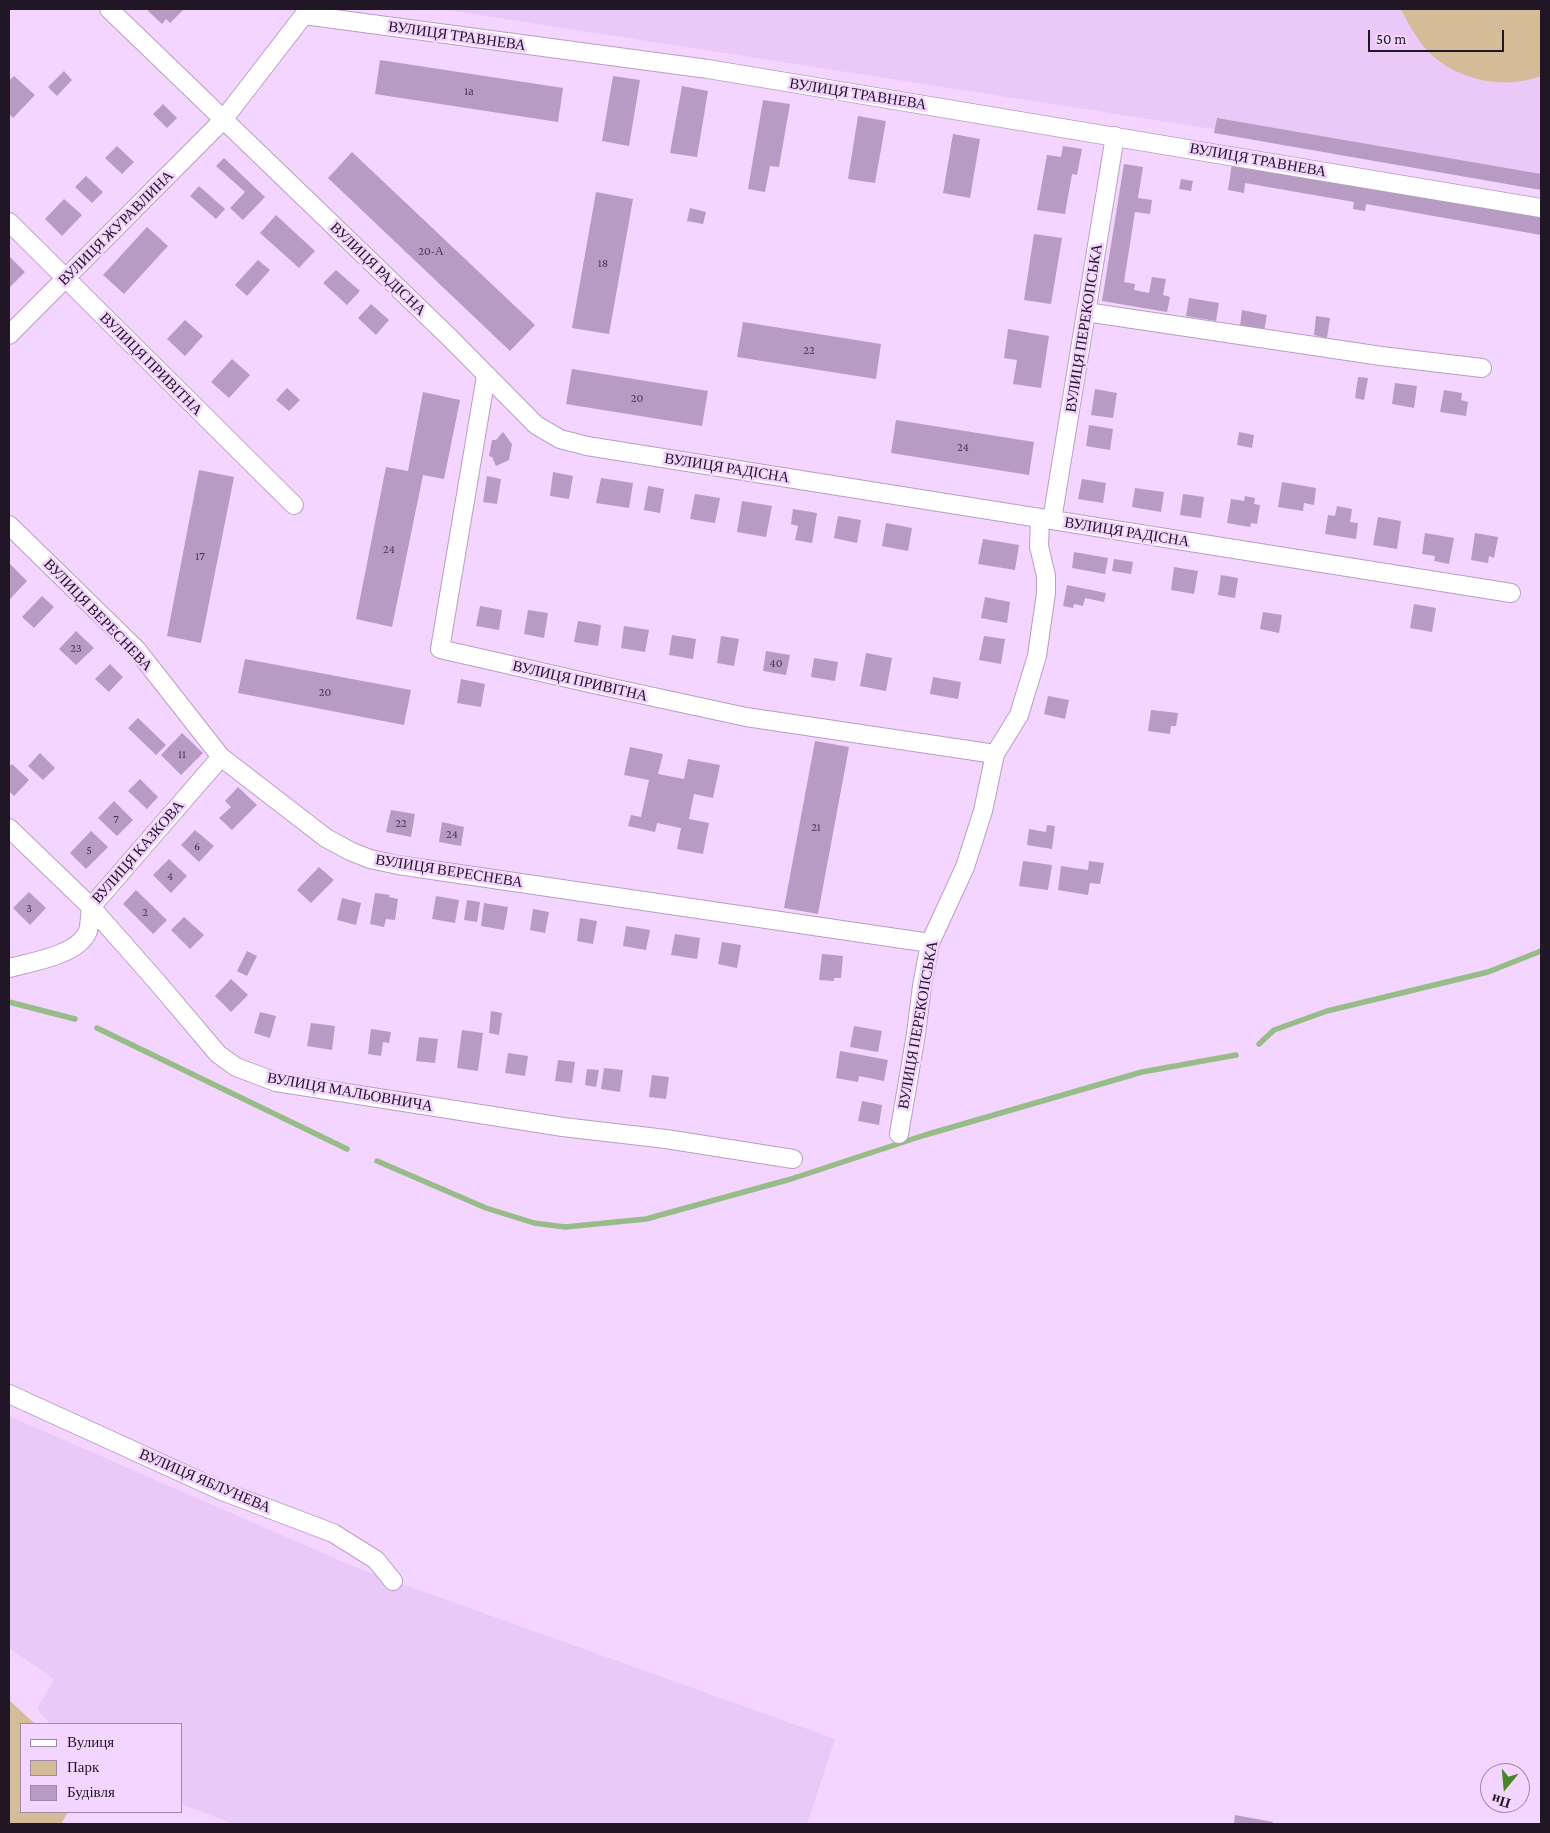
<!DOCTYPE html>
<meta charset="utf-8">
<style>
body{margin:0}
#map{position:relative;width:1550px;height:1833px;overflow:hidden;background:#f3d5ff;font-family:"Crimson Pro",serif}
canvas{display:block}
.frame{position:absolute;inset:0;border:10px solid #211625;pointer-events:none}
.legend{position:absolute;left:20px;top:1723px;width:162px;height:90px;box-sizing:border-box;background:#f3d5ff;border:1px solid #9f89a8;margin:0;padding:6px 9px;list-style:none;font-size:15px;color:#211625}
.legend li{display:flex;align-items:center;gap:10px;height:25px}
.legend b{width:25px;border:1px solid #9f89a8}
.north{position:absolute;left:1480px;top:1763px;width:50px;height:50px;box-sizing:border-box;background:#f3d5ff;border:1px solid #9f89a8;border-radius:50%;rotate:197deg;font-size:14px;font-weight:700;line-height:20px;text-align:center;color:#211625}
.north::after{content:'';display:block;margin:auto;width:18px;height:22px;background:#488625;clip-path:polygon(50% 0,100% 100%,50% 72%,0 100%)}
.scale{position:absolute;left:1368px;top:30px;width:136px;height:22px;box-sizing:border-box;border:2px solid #211625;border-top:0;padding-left:6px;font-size:15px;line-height:18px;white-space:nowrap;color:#211625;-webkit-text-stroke:4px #f3d5ff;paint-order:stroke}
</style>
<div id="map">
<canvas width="1550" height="1833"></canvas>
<div class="frame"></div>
<ul class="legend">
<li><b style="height:6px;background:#fff"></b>Вулиця</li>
<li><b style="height:14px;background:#d4bc99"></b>Парк</li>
<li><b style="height:14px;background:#b89bc3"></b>Будівля</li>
</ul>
<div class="north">Пн</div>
<div class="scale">50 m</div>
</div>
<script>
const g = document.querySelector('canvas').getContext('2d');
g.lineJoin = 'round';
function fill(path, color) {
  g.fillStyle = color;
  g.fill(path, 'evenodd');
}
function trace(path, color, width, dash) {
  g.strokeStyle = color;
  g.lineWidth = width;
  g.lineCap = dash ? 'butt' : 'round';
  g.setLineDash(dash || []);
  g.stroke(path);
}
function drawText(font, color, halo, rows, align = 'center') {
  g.font = font + ' "Crimson Pro",serif';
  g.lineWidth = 5;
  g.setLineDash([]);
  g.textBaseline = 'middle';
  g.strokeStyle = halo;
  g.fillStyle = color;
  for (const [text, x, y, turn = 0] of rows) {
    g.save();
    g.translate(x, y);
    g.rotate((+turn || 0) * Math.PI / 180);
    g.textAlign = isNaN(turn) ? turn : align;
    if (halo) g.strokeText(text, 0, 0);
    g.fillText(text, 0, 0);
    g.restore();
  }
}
const built = new Path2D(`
 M441 9H1541V180Z
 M9 1416 355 1567 835 1739 807 1824H234L181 1804V1724H50L37 1709 54 1679 9 1648Z`);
const green = new Path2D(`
 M1401 9H1541V76C1503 91 1452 79 1425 48 1415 36 1408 23 1401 9Z
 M9 1700 35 1724H21V1812H68L61 1824H9Z`);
const stream = new Path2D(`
 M9 1002 75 1019
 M97 1028 347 1149
 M1259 1044 1274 1030 1327 1011 1488 972 1541 951
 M377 1161 486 1208 534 1223 565 1227 646 1219 791 1179 925 1135 1142 1072 1236 1055`);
const building = new Path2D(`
 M150 9H184L170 23 166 19 162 24 148 11Z
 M380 60 563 88 558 122 375 94Z
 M64 71 72 80 57 96 48 87Z
 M14 76 35 95 13 118 9 114V81Z
 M613 76 640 80 629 146 602 141Z
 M682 86 708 91 697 157 670 153Z
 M763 100 790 104 779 167 770 166 765 192 748 189Z
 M163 104 177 118 167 128 153 114Z
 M858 116 886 121 875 183 848 179Z
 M1217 118 1541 174V190L1214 133Z
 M953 134 980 139 970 198 943 193Z
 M117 146 134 162 122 174 105 158Z
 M1063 146 1082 149 1077 175 1072 174 1065 214 1037 210 1047 155 1061 157Z
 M352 152 535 325 510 351 328 178Z
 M224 158 265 197 243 220 230 208 245 192 216 166Z
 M1232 163 1541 217V235L1366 204 1365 211 1353 209 1354 202 1245 183 1244 193 1228 190Z
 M1124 164 1143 167 1138 198 1152 200 1150 214 1135 212 1124 282 1135 284 1134 290 1149 293 1152 277 1166 279 1163 295 1170 297 1167 312 1102 301Z
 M86 176 103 192 92 203 75 187Z
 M1181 179 1193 181 1191 191 1179 189Z
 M199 186 225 209 216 219 190 196Z
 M596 192 633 199 609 334 572 328Z
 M64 199 82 215 62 236 45 219Z
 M690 208 706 212 703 224 687 221Z
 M276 215 315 251 299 268 260 233Z
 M147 227 168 246 124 294 103 275Z
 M1034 234 1062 238 1051 304 1024 300Z
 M10 257 25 272 9 288V259Z
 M258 260 270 270 247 296 235 285Z
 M336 270 360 291 347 305 323 283Z
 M1189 298 1219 303 1216 321 1186 316Z
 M371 304 389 320 376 335 358 318Z
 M1242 310 1267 315 1264 331 1240 327Z
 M1316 316 1330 318 1327 338 1314 335Z
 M185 320 203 336 185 356 167 339Z
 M743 322 881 344 876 379 737 357Z
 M1008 329 1049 336 1041 388 1013 384 1017 360 1004 358Z
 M232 359 250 375 229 398 211 382Z
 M572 369 708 391 702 426 566 404Z
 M1358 377 1368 378 1364 400 1355 398Z
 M1395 383 1417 386 1414 408 1392 404Z
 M287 388 300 400 289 411 276 400Z
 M1095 389 1117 393 1113 418 1091 415Z
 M1444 390 1462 393 1461 400 1468 402 1466 416 1440 412Z
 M423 392 460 400 444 479 423 475 392 627 356 619 386 467 408 471Z
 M896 420 1034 442 1029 475 891 453Z
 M1089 425 1113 429 1110 450 1086 446Z
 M503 432 512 444 509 460 496 466 492 457 489 456 492 440H496Z
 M1239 432 1254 435 1252 448 1237 445Z
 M199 470 234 477 201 643 167 636Z
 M553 472 573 476 569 499 550 496Z
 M487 476 501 479 497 504 483 502Z
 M601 478 633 483 629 508 596 503Z
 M1082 479 1106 483 1103 503 1078 499Z
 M1282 482 1316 488 1314 505 1304 503 1303 511 1278 507Z
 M648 486 664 489 660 513 644 510Z
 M1135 488 1164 492 1161 512 1132 507Z
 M695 494 720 498 715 523 690 519Z
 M1183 494 1204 497 1201 518 1180 515Z
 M1245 496 1255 498 1254 504 1260 505 1257 524 1251 523 1250 527 1227 523 1231 499 1244 501Z
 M742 501 772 506 766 537 737 532Z
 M1337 506 1352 509 1350 522 1358 523 1356 539 1325 534 1328 515 1335 516Z
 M793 509 817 513 812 543 795 540 798 526 791 524Z
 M838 516 861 520 857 543 834 538Z
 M1378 517 1401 521 1397 549 1373 545Z
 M886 523 912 528 908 551 882 546Z
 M1425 533 1454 538 1449 564 1434 561 1435 556 1422 554Z
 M1475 533 1498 537 1494 558 1489 556 1488 563 1471 560Z
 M983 539 1019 545 1015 570 978 564Z
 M1074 552 1108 558 1105 574 1072 568Z
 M1114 559 1133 562 1131 574 1112 571Z
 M9 563 27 581 9 600Z
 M1174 567 1198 571 1194 594 1171 590Z
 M1221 575 1238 578 1235 598 1218 595Z
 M1067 585 1106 593 1104 602 1085 598 1083 606 1074 604 1073 608 1063 606Z
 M42 596 54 607 34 628 22 617Z
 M985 597 1010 602 1007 623 981 618Z
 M1414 604 1436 608 1432 632 1410 628Z
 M480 606 502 610 499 630 476 626Z
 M528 610 548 613 544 638 524 634Z
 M1263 612 1282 615 1279 633 1260 629Z
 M578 621 601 625 598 646 574 642Z
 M624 626 649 630 645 652 621 648Z
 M76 631 94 648 76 665 59 649Z
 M672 635 696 639 693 659 669 655Z
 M721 636 739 639 734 666 717 663Z
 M984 636 1005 639 1001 664 979 660Z
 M766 651 790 655 786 675 763 671Z
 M866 653 892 658 886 691 860 686Z
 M814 658 838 662 835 681 811 677Z
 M245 659 411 690 404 725 238 693Z
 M110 664 123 677 109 692 95 679Z
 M933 677 961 682 958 699 930 694Z
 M461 679 485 684 481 707 457 703Z
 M1048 696 1069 700 1065 719 1044 714Z
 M1151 710 1178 713 1176 726H1171L1170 734 1148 731Z
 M138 718 166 745 156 755 128 728Z
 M182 733 203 753 181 775 161 755Z
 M815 741 849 747 818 914 784 908Z
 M630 747 663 754 658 774 684 779 688 759 720 765 713 798 694 794 689 819 709 823 703 854 677 849 681 828 657 823 655 832 628 826 631 815 641 817 649 780 624 775Z
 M40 753 55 768 43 780 28 766Z
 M12 764 29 780 14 796 9 791V767Z
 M140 779 158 797 147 809 128 791Z
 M238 787 257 805 232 830 219 818 231 807 225 801Z
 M114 801 133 820 117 836 98 818Z
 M391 810 415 814 411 837 386 832Z
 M442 822 464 827 461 846 439 842Z
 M1047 825 1055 826 1052 849 1027 845 1029 829 1046 832Z
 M195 830 214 846 199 862 181 845Z
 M91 831 108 847 86 869 70 853Z
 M169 859 187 876 171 893 153 875Z
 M1023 861 1052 865 1048 890 1019 886Z
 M1089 861 1104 863 1100 884 1090 883 1088 895 1058 890 1061 866 1088 870Z
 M319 867 334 880 311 903 297 890Z
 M136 890 167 920 153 934 123 904Z
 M29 892 46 908 30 925 13 908Z
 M375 893 390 895 389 897 398 899 395 920 386 919 384 927 370 924Z
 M436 896 459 900 455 923 432 919Z
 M342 898 361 903 356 925 337 920Z
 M467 900 480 902 477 922 464 920Z
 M484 903 508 907 504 930 481 926Z
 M533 909 549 912 545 933 530 930Z
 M184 917 204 935 190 949 171 930Z
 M580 918 597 921 593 944 577 941Z
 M626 926 650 930 646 950 623 946Z
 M675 934 700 938 697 959 671 955Z
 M722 942 741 945 737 968 718 964Z
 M247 951 257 956 247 976 237 971Z
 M822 954 843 956 841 978H834V981L819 980Z
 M231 979 248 995 231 1012 215 996Z
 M491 1011 502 1013 499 1035 489 1033Z
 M260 1012 276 1016 270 1038 254 1033Z
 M311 1023 335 1026 332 1050 307 1046Z
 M854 1026 882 1031 878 1052 850 1047Z
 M371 1029 391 1032 389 1043 383 1042 381 1056 368 1054Z
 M462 1030 483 1033 478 1071 457 1068Z
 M419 1037 438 1039 435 1063 416 1061Z
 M840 1051 888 1060 884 1081 859 1076 858 1082 836 1078Z
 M508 1053 528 1056 525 1076 505 1073Z
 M558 1060 575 1062 572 1083 555 1081Z
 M604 1068 623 1070 620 1092 601 1089Z
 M587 1069 599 1070 596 1087 585 1085Z
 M652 1075 669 1077 666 1099 649 1097Z
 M862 1101 882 1105 879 1125 858 1121Z
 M1235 1815 1273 1822 1272 1824H1234Z`);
const minor = new Path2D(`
 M109 9 450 338 536 425 560 439 587 446 1511 593
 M9 222 294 505
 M1086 312 1381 356 1482 368
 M9 335 223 120 304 15 708 69 1541 208
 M486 376 440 649 589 683 746 717 995 754
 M1052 520 1115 136
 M9 525 137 650 221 757 326 838 350 851 370 859 398 865 930 943
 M9 828 91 907 157 982 218 1054 236 1067 276 1082 563 1127 666 1139 793 1159
 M9 968C31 962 79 955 88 931 90 924 90 914 91 907L221 757
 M899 1134 916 1034 922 986 930 943 965 867 983 811 995 754 1019 715 1037 656 1046 593V576L1039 546 1040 519
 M9 1394 222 1491 333 1533 376 1560 393 1581`);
const numberNames = [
 ["1а",469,91],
 ["20-А",431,251],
 ["18",603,263],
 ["22",809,350],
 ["20",637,398],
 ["24",963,447],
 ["24",389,549],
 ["17",200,556],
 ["23",76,648],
 ["40",776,663],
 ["20",325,692],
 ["11",182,754],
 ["7",116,819],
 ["22",401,823],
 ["21",816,827],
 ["24",452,834],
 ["6",197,846],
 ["5",89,850],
 ["4",170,876],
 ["3",29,908],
 ["2",145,912]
];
const streetNames = [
 ["ВУЛИЦЯ ТРАВНЕВА",457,36,8],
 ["ВУЛИЦЯ ТРАВНЕВА",858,94,9],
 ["ВУЛИЦЯ ТРАВНЕВА",1258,160,10],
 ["ВУЛИЦЯ ЖУРАВЛИНА",116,228,-45],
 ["ВУЛИЦЯ РАДІСНА",378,269,44],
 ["ВУЛИЦЯ ПЕРЕКОПСЬКА",1084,328,-81],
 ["ВУЛИЦЯ ПРИВІТНА",151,364,45],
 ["ВУЛИЦЯ РАДІСНА",727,468,9],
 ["ВУЛИЦЯ РАДІСНА",1127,532,9],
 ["ВУЛИЦЯ ВЕРЕСНЕВА",98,615,46],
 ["ВУЛИЦЯ ПРИВІТНА",580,681,13],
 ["ВУЛИЦЯ КАЗКОВА",138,852,-49],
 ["ВУЛИЦЯ ВЕРЕСНЕВА",449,871,9],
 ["ВУЛИЦЯ ПЕРЕКОПСЬКА",918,1025,-80],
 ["ВУЛИЦЯ МАЛЬОВНИЧА",350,1092,10],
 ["ВУЛИЦЯ ЯБЛУНЕВА",205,1481,23]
];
fill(built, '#eac8f8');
fill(green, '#d4bc99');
trace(stream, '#98bc88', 5.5);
fill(building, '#b89bc3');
trace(minor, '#ba9dc5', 20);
trace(minor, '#fff', 18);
drawText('12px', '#47374c', null, numberNames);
drawText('15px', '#211625', '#f3d5ff', streetNames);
</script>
